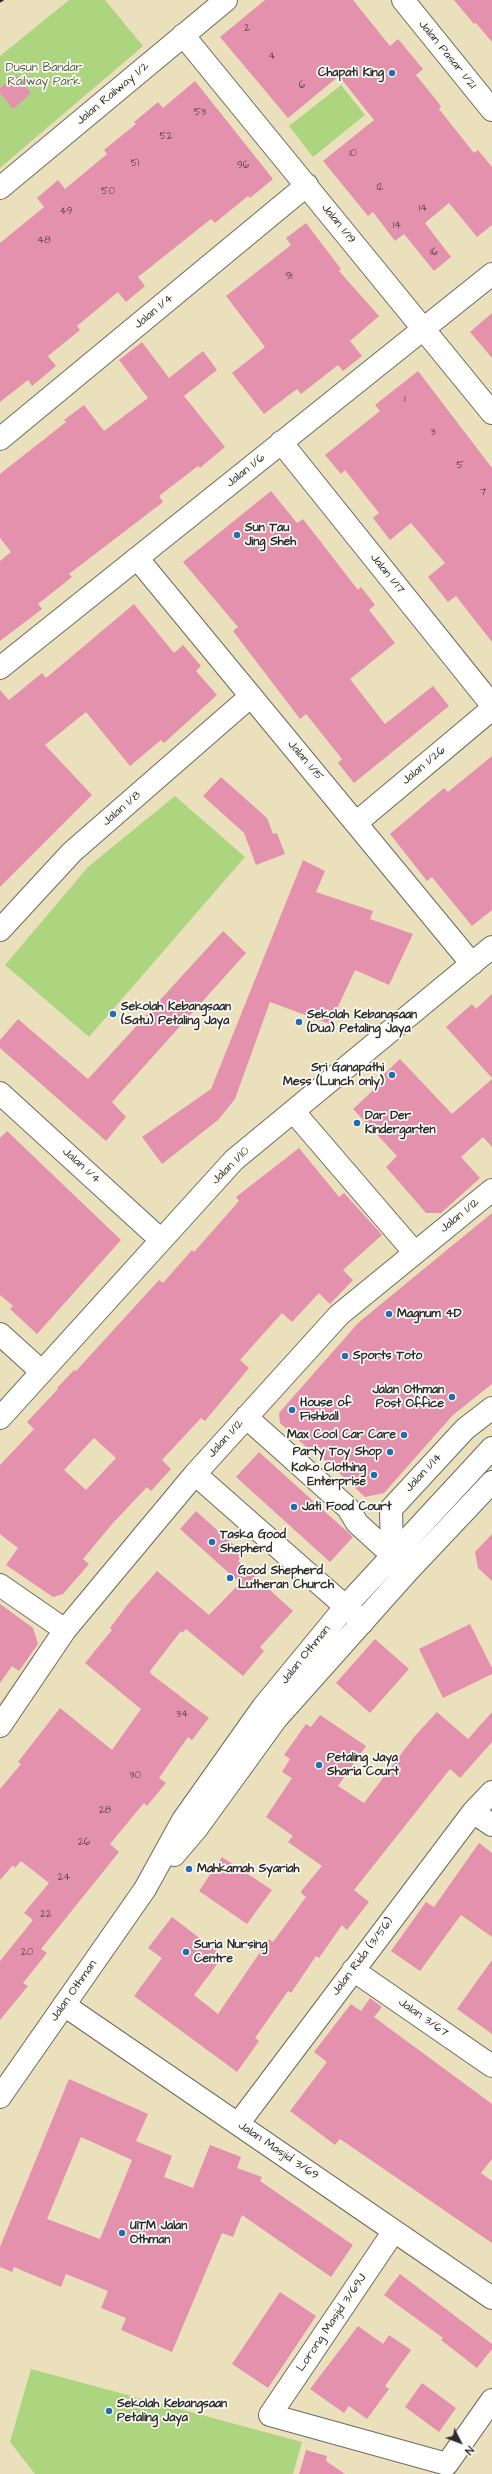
<!DOCTYPE html>
<style>
body{margin:0}
#map{position:relative;width:492px;height:2474px;overflow:hidden;background:#ebe0bc;font-family:"Architects Daughter",sans-serif}
canvas{display:block}
.north{position:absolute;left:440px;top:2422px;width:40px;height:40px;-webkit-text-stroke:3px #fdfcf7;paint-order:stroke;rotate:132deg;font-size:11px;font-weight:700;line-height:16px;text-align:center;color:#2b2b2b}
.north::after{content:'';display:block;margin:auto;width:14px;height:18px;background:#2b2b2b;clip-path:polygon(50% 0,100% 100%,50% 72%,0 100%)}
</style>
<div id="map">
<canvas width="492" height="2474"></canvas>
<div class="north">N</div>
</div>
<script>
const g = document.querySelector('canvas').getContext('2d');
g.lineJoin = 'round';
function fill(path, color) {
  g.fillStyle = color;
  g.fill(path, 'evenodd');
}
function trace(path, color, width, dash) {
  g.strokeStyle = color;
  g.lineWidth = width;
  g.lineCap = dash ? 'butt' : 'round';
  g.setLineDash(dash || []);
  g.stroke(path);
}
function drawText(font, color, halo, rows, align = 'center') {
  g.font = font + ' "Architects Daughter",sans-serif';
  g.lineWidth = 3.5;
  g.setLineDash([]);
  g.textBaseline = 'middle';
  g.strokeStyle = halo;
  g.fillStyle = color;
  for (const [text, x, y, turn = 0] of rows) {
    g.save();
    g.translate(x, y);
    g.rotate((+turn || 0) * Math.PI / 180);
    g.textAlign = isNaN(turn) ? turn : align;
    if (halo) g.strokeText(text, 0, 0);
    g.fillText(text, 0, 0);
    g.restore();
  }
}
const green = new Path2D(`
 M69 0H105L143 46 0 168V56Z
 M341 85 365 115 313 157 289 126Z
 M175 796 245 857 89 1037 5 965 88 867Z
 M31 2369 302 2442 293 2474H35L10 2442Z`);
const building = new Path2D(`
 M265 0H353L390 46 398 39 423 69 416 75 441 106 439 109 474 153 478 150 492 167V225L477 237 449 203 425 223 451 257 434 271 404 234 395 241 373 212 368 216 323 161 374 120 339 76 288 118 220 37Z
 M454 0H492V42L476 23 474 24Z
 M16 75 31 93 13 109 0 93V88Z
 M195 81 273 179 250 198 248 196 215 223 211 219 138 277 145 286 126 302 118 292 77 326 80 330 48 356 56 366 32 386 28 380 0 402V243L44 207 37 198 58 180 65 189 107 154 104 150 136 124 134 122 158 102 163 108Z
 M306 223 341 269 339 271 379 316 350 341 362 356 343 371 338 365 301 394 297 389 264 414 232 373 265 347 226 296 291 245 286 238Z
 M492 313V358L470 332Z
 M142 342 169 378 203 351 217 370 184 396 225 447 200 468 198 466 159 496 163 502 69 574 72 577 38 604 42 609 0 641V561L11 552 0 538V474L66 422 64 420 84 405 104 431 148 398 119 360Z
 M418 371 492 468V642L456 596 448 602 428 577 445 563 411 523 390 540 373 518 379 513 345 470 341 474 325 455 380 411 375 405Z
 M271 491 297 523 303 519 358 590 361 587 375 605 369 610 395 643 350 679 385 724 433 686 449 706 354 783 338 763 342 759 306 714 300 719 233 631 238 627 183 562Z
 M134 604 174 653 183 645 201 666 196 671 217 695 164 743 161 740 130 766 86 712 45 745 92 795 0 887V690L9 700 42 673 46 678Z
 M492 756V910L472 926 432 877 427 881 390 834 444 788 448 792Z
 M221 777 267 818 273 834 277 833 285 854 256 865 244 833 203 796Z
 M303 860 325 871 316 892 373 911 370 919 413 934 389 985 355 970 330 1024 270 1002 235 1099 218 1120 162 1164 142 1137 211 1089Z
 M223 931 246 953 112 1102 126 1117 106 1141 0 1048V1040L18 1019 88 1079Z
 M492 994V1078L446 1027 472 1004 476 1009Z
 M400 1059 452 1114 492 1079V1147L483 1137 461 1157 480 1178 441 1213H426L386 1167 397 1156 353 1109 381 1083 378 1080Z
 M7 1131 121 1240 37 1334 10 1309 13 1306 0 1295V1138Z
 M299 1148 339 1197 344 1193 382 1235 343 1270 353 1280 330 1304 319 1293 292 1322 282 1313 240 1360 249 1368 205 1421 201 1418 162 1460 171 1469 151 1491 147 1487 113 1523 83 1559 89 1564 63 1594 53 1597 6 1565 18 1548 0 1534V1465L34 1429 27 1422 58 1389 57 1388 74 1370 76 1371 159 1280 163 1283 192 1250 194 1252 239 1201 236 1197ZM94 1438 116 1458 86 1490 64 1470Z
 M492 1213V1384L453 1415 384 1493 365 1497 315 1451 313 1453 280 1423 279 1413 358 1323Z
 M259 1452 353 1537 330 1562 236 1477Z
 M196 1511 244 1554 238 1561 293 1611 260 1647 264 1651 243 1676 186 1629 182 1633 181 1631 150 1671 151 1674 209 1718 192 1740 188 1737 159 1778 166 1783 147 1806 144 1803 110 1844 119 1852 41 1949 47 1953 23 1983 28 1986 0 2020V1961L33 1920 24 1913 49 1883 21 1861 15 1868 13 1865 0 1880V1789L21 1764 18 1762 60 1708 112 1750 141 1709 85 1663 112 1630 110 1628 128 1604 157 1571 209 1615 240 1583 180 1529Z
 M492 1534V1581L478 1568 475 1552Z
 M0 1604 33 1628 38 1644 19 1671 12 1666 0 1683Z
 M470 1624 492 1668V1674L443 1698 419 1649Z
 M375 1639 409 1669 370 1713 336 1683Z
 M437 1712 468 1739 492 1712V1742L460 1778 450 1769 354 1890 369 1902 347 1930 342 1925 319 1958 316 1956 291 1993 288 1991 255 2038 259 2041 237 2072 134 1996 162 1958 148 1948 172 1917 223 1956 194 1995 218 2014 269 1939 273 1942 306 1897 301 1893 302 1890 322 1866 288 1842 293 1836 266 1817 292 1778 282 1772 290 1759 284 1755 306 1724 311 1727 320 1715 366 1746 338 1786 364 1803 414 1737Z
 M479 1843 492 1853V1937L461 1915 420 1971 391 1951 426 1902 434 1907Z
 M222 1857 272 1890 247 1924 199 1891Z
 M492 1960V2034L457 2009Z
 M370 1998 382 2007 374 2017 492 2104V2159L481 2173 492 2181V2243L340 2139 335 2145 290 2111 327 2062 314 2052 351 2004 361 2011Z
 M69 2079 148 2114 136 2141 172 2156 164 2177 193 2188 210 2145 241 2157 237 2168 262 2177 260 2181 353 2245 331 2277 242 2215 233 2237 222 2233 172 2352 121 2330 126 2318 101 2308 108 2291 66 2274 61 2287 14 2267 12 2272 0 2267V2247ZM81 2137 132 2160 100 2239 47 2219Z
 M400 2274 492 2344V2349L477 2368 441 2340 443 2338 384 2295Z
 M280 2292 316 2316 268 2388 232 2364Z
 M358 2326 383 2344 389 2335 411 2350 385 2386 389 2389 367 2419 349 2406 344 2413 310 2389Z
 M422 2383 456 2408 439 2432 405 2407Z
 M306 2450 327 2456 326 2461 345 2474H299Z`);
const minor = new Path2D(`
 M403 0 492 110
 M183 35 492 413
 M0 188 226 0
 M0 439 307 185
 M281 442 492 705
 M137 558 472 964
 M0 668 492 274
 M356 823 492 709
 M0 930 72 852 251 696
 M0 1093 161 1240
 M293 1111 415 1253
 M0 1334 42 1372
 M246 1417 348 1508 357 1523 392 1555
 M0 1418 234 1160 492 947
 M195 1474 363 1622
 M392 1555 391 1509 465 1429 492 1408
 M0 1585 65 1630
 M0 1726 65 1630 195 1474 339 1315 492 1190
 M473 1812 492 1825
 M353 1970 492 2066
 M64 2005 492 2298
 M238 2124 473 1812 492 1792
 M394 2231 270 2415 447 2464 492 2400`);
const major = new Path2D(`
 M174 1855 197 1828 276 1719 408 1571 492 1482
 M0 2097 145 1889 183 1820 263 1707 346 1606 492 1448`);
const rail = new Path2D(`
 M0 1 2 0`);
const markers = [
 [392,73,4,"#1f6fb2"],
 [237,535,4,"#1f6fb2"],
 [113,1014,4,"#1f6fb2"],
 [299,1022,4,"#1f6fb2"],
 [392,1075,4,"#1f6fb2"],
 [357,1123,4,"#1f6fb2"],
 [389,1314,4,"#1f6fb2"],
 [345,1356,4,"#1f6fb2"],
 [452,1397,4,"#1f6fb2"],
 [292,1410,4,"#1f6fb2"],
 [404,1435,4,"#1f6fb2"],
 [390,1452,4,"#1f6fb2"],
 [374,1475,4,"#1f6fb2"],
 [294,1507,4,"#1f6fb2"],
 [212,1542,4,"#1f6fb2"],
 [230,1578,4,"#1f6fb2"],
 [319,1765,4,"#1f6fb2"],
 [189,1869,4,"#1f6fb2"],
 [186,1952,4,"#1f6fb2"],
 [122,2233,4,"#1f6fb2"],
 [109,2411,4,"#1f6fb2"]
];
const numberNames = [
 ["2",247,29],
 ["4",272,57],
 ["6",302,86],
 ["53",200,113],
 ["52",166,137],
 ["10",353,154],
 ["51",135,164],
 ["96",243,166],
 ["12",380,188],
 ["50",108,192],
 ["14",423,209],
 ["49",66,212],
 ["14",397,226],
 ["48",44,241],
 ["16",434,253],
 ["91",289,277],
 ["1",405,400],
 ["3",433,433],
 ["5",460,466],
 ["7",483,493],
 ["34",182,1715],
 ["30",135,1776],
 ["28",105,1811],
 ["26",84,1843],
 ["24",64,1878],
 ["22",46,1915],
 ["20",27,1953]
];
const streetNames = [
 ["Jalan Pasar 1/21",447,55,51],
 ["Jalan Railway 1/2",113,94,-40],
 ["Jalan 1/19",338,224,51],
 ["Jalan 1/4",154,312,-40],
 ["Jalan 1/6",246,471,-39],
 ["Jalan 1/17",387,574,51],
 ["Jalan 1/15",305,761,50],
 ["Jalan 1/26",424,766,-40],
 ["Jalan 1/8",122,809,-41],
 ["Jalan 1/4",81,1166,42],
 ["Jalan 1/10",231,1166,-45],
 ["Jalan 1/12",460,1216,-39],
 ["Jalan 1/12",226,1439,-48],
 ["Jalan 1/14",424,1473,-47],
 ["Jalan Othman",306,1655,-51],
 ["Jalan Rida (3/56)",363,1957,-53],
 ["Jalan Othman",74,1991,-55],
 ["Jalan 3/67",423,2018,35],
 ["Jalan Masjid 3/69",278,2151,34],
 ["Lorong Masjid 3/69J",332,2323,-56]
];
const parkNames = [
 ["Dusun Bandar",44,68],
 ["Railway Park",44,82]
];
const poiNames = [
 ["Chapati King",384,73,"right"],
 ["Sun Tau",245,528],
 ["Jing Sheh",245,542],
 ["Sekolah Kebangsaan",121,1007],
 ["(Satu) Petaling Jaya",121,1021],
 ["Sekolah Kebangsaan",307,1015],
 ["(Dua) Petaling Jaya",307,1029],
 ["Sri Ganapathi",384,1068,"right"],
 ["Mess (Lunch only)",384,1082,"right"],
 ["Dar Der",365,1116],
 ["Kindergarten",365,1130],
 ["Magnum 4D",397,1314],
 ["Sports Toto",353,1356],
 ["Jalan Othman",444,1390,"right"],
 ["Post Office",444,1404,"right"],
 ["House of",300,1403],
 ["Fishball",300,1417],
 ["Max Cool Car Care",396,1435,"right"],
 ["Party Toy Shop",382,1452,"right"],
 ["Koko Clothing",366,1468,"right"],
 ["Enterprise",366,1482,"right"],
 ["Jati Food Court",302,1507],
 ["Taska Good",220,1535],
 ["Shepherd",220,1549],
 ["Good Shepherd",238,1571],
 ["Lutheran Church",238,1585],
 ["Petaling Jaya",327,1758],
 ["Sharia Court",327,1772],
 ["Mahkamah Syariah",197,1869],
 ["Suria Nursing",194,1945],
 ["Centre",194,1959],
 ["UiTM Jalan",130,2226],
 ["Othman",130,2240],
 ["Sekolah Kebangsaan",117,2404],
 ["Petaling Jaya",117,2418]
];
fill(green, '#add57f');
fill(building, '#e491ae');
trace(minor, '#6e6a5e', 24);
trace(major, '#6e6a5e', 24);
trace(minor, '#fff', 22);
trace(major, '#fff', 22);
trace(rail, '#2b2b2b', 3);
for (const [x, y, r, color] of markers) {
  const dot = new Path2D();
  dot.arc(x, y, r, 0, 2 * Math.PI);
  g.fillStyle = color;
  g.fill(dot);
  trace(dot, '#fdfcf7', 1.5);
}
drawText('10px', '#59444c', null, numberNames);
drawText('12px', '#2b2b2b', '#fdfcf7', streetNames);
drawText('12px', '#525e44', '#fdfcf7', parkNames);
drawText('bold 12px', '#2b2b2b', '#fdfcf7', poiNames, 'left');
</script>
